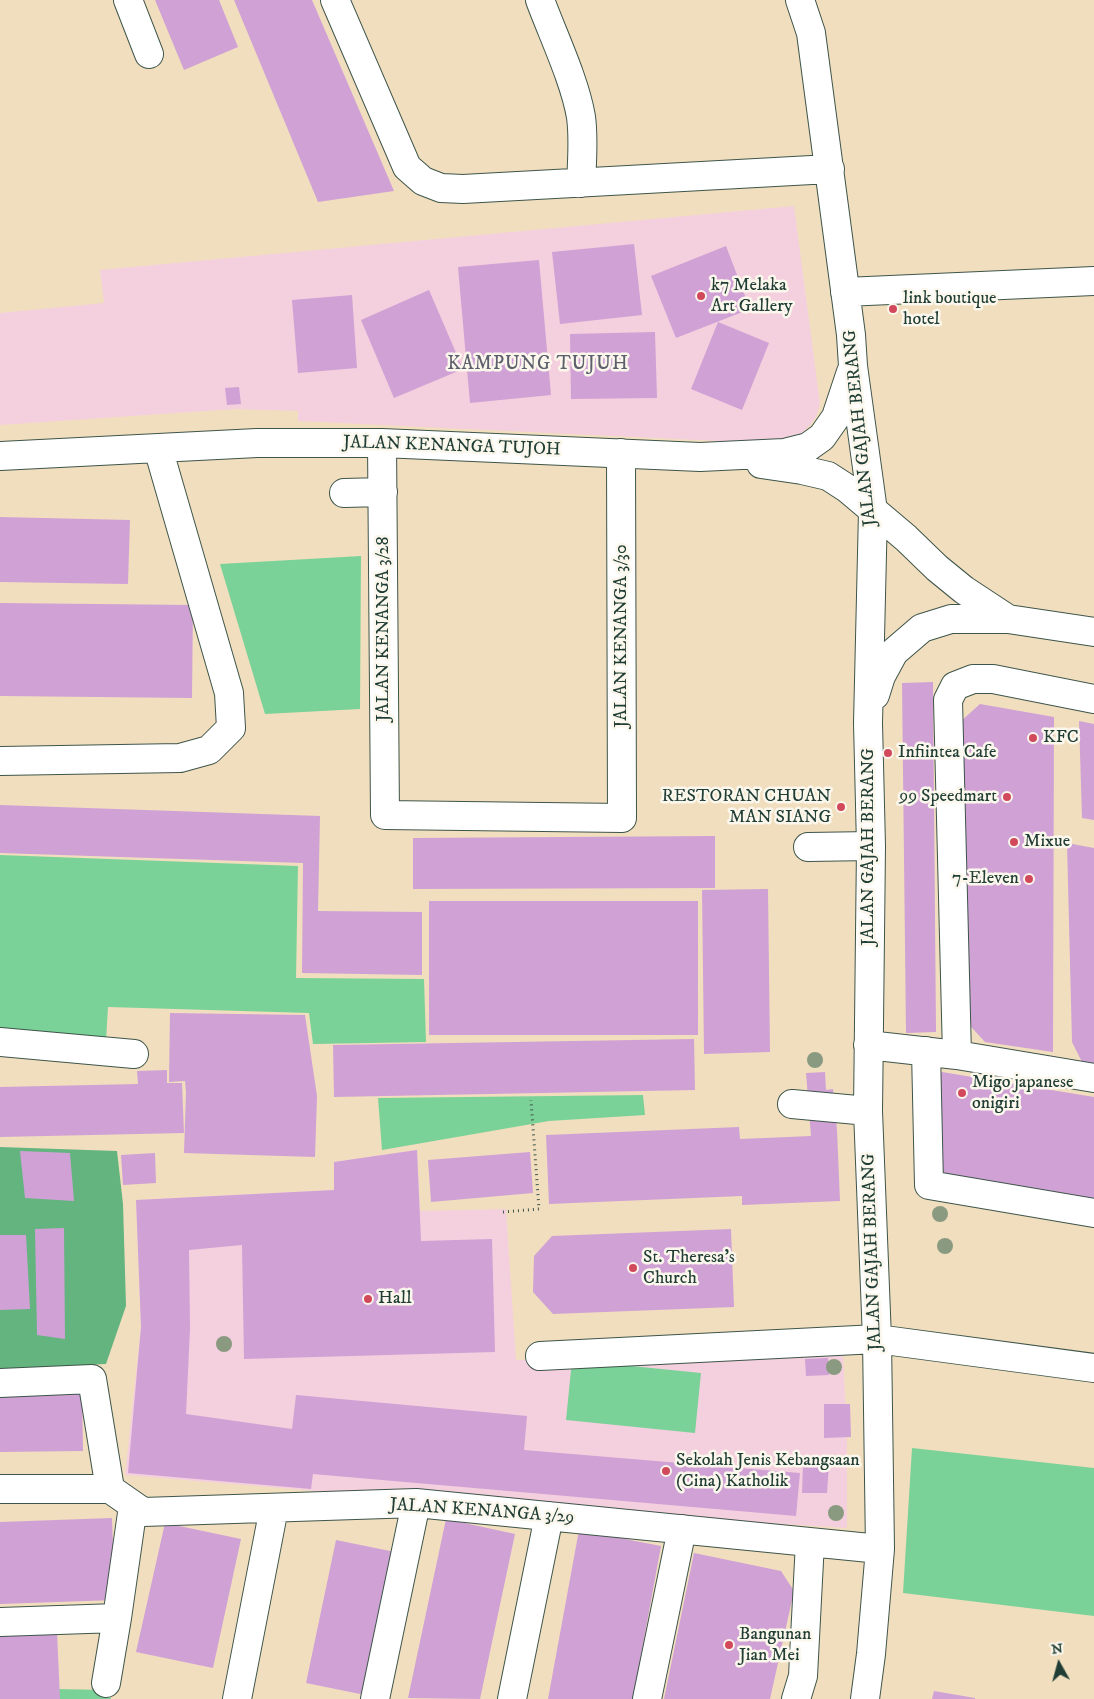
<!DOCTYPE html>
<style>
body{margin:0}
#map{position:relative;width:1094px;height:1699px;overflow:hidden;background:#f1debf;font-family:"IM FELL DW Pica",serif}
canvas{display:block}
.north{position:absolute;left:1034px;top:1639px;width:50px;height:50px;-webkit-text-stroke:4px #fbf7ec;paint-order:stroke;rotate:353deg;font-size:14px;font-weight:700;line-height:20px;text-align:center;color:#1f3d34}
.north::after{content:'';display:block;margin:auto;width:18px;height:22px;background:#1f3d34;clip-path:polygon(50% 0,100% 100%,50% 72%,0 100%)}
</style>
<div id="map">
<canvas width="1094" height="1699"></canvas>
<div class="north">N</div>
</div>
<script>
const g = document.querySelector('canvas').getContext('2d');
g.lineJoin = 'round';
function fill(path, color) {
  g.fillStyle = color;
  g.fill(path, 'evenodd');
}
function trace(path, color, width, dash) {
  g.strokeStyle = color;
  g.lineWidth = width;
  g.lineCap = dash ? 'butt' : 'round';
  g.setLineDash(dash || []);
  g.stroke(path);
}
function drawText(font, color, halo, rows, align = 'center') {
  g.font = font + ' "IM FELL DW Pica",serif';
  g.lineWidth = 5;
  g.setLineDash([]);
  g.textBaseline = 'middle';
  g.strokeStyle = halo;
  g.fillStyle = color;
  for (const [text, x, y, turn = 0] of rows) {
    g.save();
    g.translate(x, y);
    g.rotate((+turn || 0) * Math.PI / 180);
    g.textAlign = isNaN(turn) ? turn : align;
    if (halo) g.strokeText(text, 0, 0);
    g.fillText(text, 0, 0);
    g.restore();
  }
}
const built = new Path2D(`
 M794 206 820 404 816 417 809 426 801 434 791 440 739 442 298 421V411L235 409 0 425V313L104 303 100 270Z
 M417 1150 420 1211 506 1209 516 1360 843 1353 847 1437V1528L483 1505 125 1475 141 1328 136 1200 334 1190V1162Z`);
const green = new Path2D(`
 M361 556 360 709 265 714 220 564Z
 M0 855 298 866 296 978 424 979 426 1042 313 1044 309 1013 108 1007 106 1041 0 1031Z
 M643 1095 645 1115 549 1121 382 1150 378 1098Z
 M572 1360 701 1373 695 1433 566 1420Z
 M912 1448 1094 1468V1616L903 1593Z
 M55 1689 108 1690 111 1699H51Z`);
const forest = new Path2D(`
 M0 1147 117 1151 123 1204 126 1306 106 1364 0 1369Z`);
const building = new Path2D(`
 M155 0H219L238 47 184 70Z
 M234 0H312L394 191 318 202Z
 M634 244 642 315 560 324 552 252Z
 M726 246 750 309 676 338 651 276Z
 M539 260 551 395 470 403 458 267Z
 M429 290 463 369 394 398 361 320Z
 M352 295 357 368 298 373 292 300Z
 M718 322 769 343 742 410 691 389Z
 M655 332 657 398 571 399 570 334Z
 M239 387 241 404 227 405 225 388Z
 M0 517 130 520 128 584 0 582Z
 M0 603 193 605 192 698 0 696Z
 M933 682 936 1032 906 1033 902 683Z
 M980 704 1054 717 1053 1052 985 1042 962 1017 960 722Z
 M1079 721 1094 724V820L1082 818Z
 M0 805 320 816 318 911 422 912V975L302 973 303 863 0 853Z
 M715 836V888L413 889V838Z
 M1067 843 1094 848V1067L1084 1066 1072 1042Z
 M768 889 770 1052 704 1054 702 890Z
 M429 901H698V1035H429Z
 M170 1013 305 1015 317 1096 315 1157 184 1153 186 1092 185 1081 169 1082Z
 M694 1039 695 1090 334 1097 333 1045Z
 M167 1070V1083H182L184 1133 0 1137V1087L138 1084 137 1071Z
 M936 1071 1094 1097V1202L939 1176Z
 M825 1072 826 1090 833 1089 837 1130 840 1201 742 1205V1196L549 1204 546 1135 739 1127 740 1139 811 1136 806 1073Z
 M417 1150 421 1241 492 1239 495 1352 244 1359 242 1245 189 1250 190 1329 186 1414 292 1429 296 1395 527 1416 524 1450 800 1473 796 1516 313 1474 311 1489 128 1473 141 1327 136 1200 334 1190V1162Z
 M20 1151 70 1153 74 1201 25 1198Z
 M530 1152 533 1193 431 1202 428 1160Z
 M155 1153 156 1183 123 1185 121 1155Z
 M64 1228 65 1339 37 1335 35 1229Z
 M731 1229 734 1307 553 1314 533 1292 534 1256 552 1236Z
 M0 1235H26L30 1309 0 1310Z
 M828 1358 829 1375 806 1376 805 1359Z
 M82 1389 83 1451 0 1452V1390Z
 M824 1404H850L851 1437 824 1438Z
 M803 1464 829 1465 827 1493H802Z
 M112 1518 115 1600 0 1604V1522Z
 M446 1519 515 1534 480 1699 408 1698Z
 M165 1523 241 1539 213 1668 136 1652Z
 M579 1530 661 1546 633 1699H548Z
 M336 1540 395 1552 365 1695 306 1683Z
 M694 1553 781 1571 794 1591 770 1699H664Z
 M57 1632 60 1699H0V1634Z
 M934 1691 975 1698V1699H932Z`);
const path = new Path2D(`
 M503 1212 539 1209 531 1100`);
const minor = new Path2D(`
 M128 0 149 54
 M335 0 407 167 423 181 441 188 463 189 830 169
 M540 0C553 35 575 81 581 117 584 139 582 161 581 183
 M800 0 811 33 851 335 853 366 873 511 868 723 871 846 868 1111 877 1339 880 1549 871 1654 865 1699
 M845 292 1094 281
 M382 443 385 815 622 818 621 453
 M0 456 257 443H382L700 457 784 453 808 447 822 437 836 417 851 372
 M761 464 802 470 828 476 848 489 906 538 937 568 964 590 1008 619
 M344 493 383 492
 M875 695 881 676 894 652 922 628 951 619H1008L1094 632
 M0 761 180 758 209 750 231 728 229 693 158 448
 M808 847 871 846
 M0 1042 134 1054
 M868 1045 957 1055 1094 1078
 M926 1051 929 1185 1094 1213
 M957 1055 948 700 955 686 973 679H993L1094 699
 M792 1104 868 1111
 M540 1356 877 1339 1094 1368
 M0 1383 92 1379 110 1489
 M0 1489H110L143 1512 416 1503 880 1549
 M0 1622 117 1618 133 1506
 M106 1683 117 1618
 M237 1699 274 1508
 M375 1699 416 1503
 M512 1699 549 1516
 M647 1699 682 1529
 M796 1699 803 1676 810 1542`);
const trees = [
 [815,1060],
 [940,1214],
 [945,1246],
 [224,1344],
 [834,1367],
 [836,1513]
];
const markers = [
 [701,296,5,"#d1495b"],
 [893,309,5,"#d1495b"],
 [1033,738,5,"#d1495b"],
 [888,753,5,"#d1495b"],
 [1007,797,5,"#d1495b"],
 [841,807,5,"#d1495b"],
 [1014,842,5,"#d1495b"],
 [1029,879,5,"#d1495b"],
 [962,1093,5,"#d1495b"],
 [633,1268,5,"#d1495b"],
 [368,1299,5,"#d1495b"],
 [666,1471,5,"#d1495b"],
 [729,1645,5,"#d1495b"]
];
const poiNames = [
 ["k7 Melaka",711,286],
 ["Art Gallery",711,307],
 ["link boutique",903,299],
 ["hotel",903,320],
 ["KFC",1043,738],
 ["Infiintea Cafe",898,753],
 ["RESTORAN CHUAN",831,797,"right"],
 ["MAN SIANG",831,818,"right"],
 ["99 Speedmart",997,797,"right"],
 ["Mixue",1024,842],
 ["7-Eleven",1019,879,"right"],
 ["Migo japanese",972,1083],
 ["onigiri",972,1104],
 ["St. Theresa's",643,1258],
 ["Church",643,1279],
 ["Hall",378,1299],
 ["Sekolah Jenis Kebangsaan",676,1461],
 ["(Cina) Katholik",676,1482],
 ["Bangunan",739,1635],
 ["Jian Mei",739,1656]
];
const streetNames = [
 ["JALAN GAJAH BERANG",861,428,-96],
 ["JALAN KENANGA TUJOH",452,447,2],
 ["JALAN KENANGA 3/28",384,629,-90],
 ["JALAN KENANGA 3/30",622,636,-90],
 ["JALAN GAJAH BERANG",869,847,-90],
 ["JALAN GAJAH BERANG",873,1252,-92],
 ["JALAN KENANGA 3/29",482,1512,4]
];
const neighbourhoodNames = [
 ["KAMPUNG TUJUH",538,365]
];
fill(built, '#f4cfde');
fill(green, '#7bd298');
fill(forest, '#64b480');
fill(building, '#d0a1d5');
trace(minor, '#3e5549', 30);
trace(path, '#3e5549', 3, [1, 4]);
trace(minor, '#fff', 28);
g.fillStyle = '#8a9a80';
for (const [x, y] of trees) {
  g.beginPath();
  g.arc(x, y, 8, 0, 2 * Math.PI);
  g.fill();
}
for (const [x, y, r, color] of markers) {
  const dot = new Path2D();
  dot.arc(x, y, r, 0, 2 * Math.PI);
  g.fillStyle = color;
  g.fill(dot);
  trace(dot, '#fbf7ec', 2);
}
drawText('18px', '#1f3d34', '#fbf7ec', poiNames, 'left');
drawText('18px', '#1f3d34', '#fbf7ec', streetNames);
g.letterSpacing = '1px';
drawText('19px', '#5d606c', '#fbf7ec', neighbourhoodNames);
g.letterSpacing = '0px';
</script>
